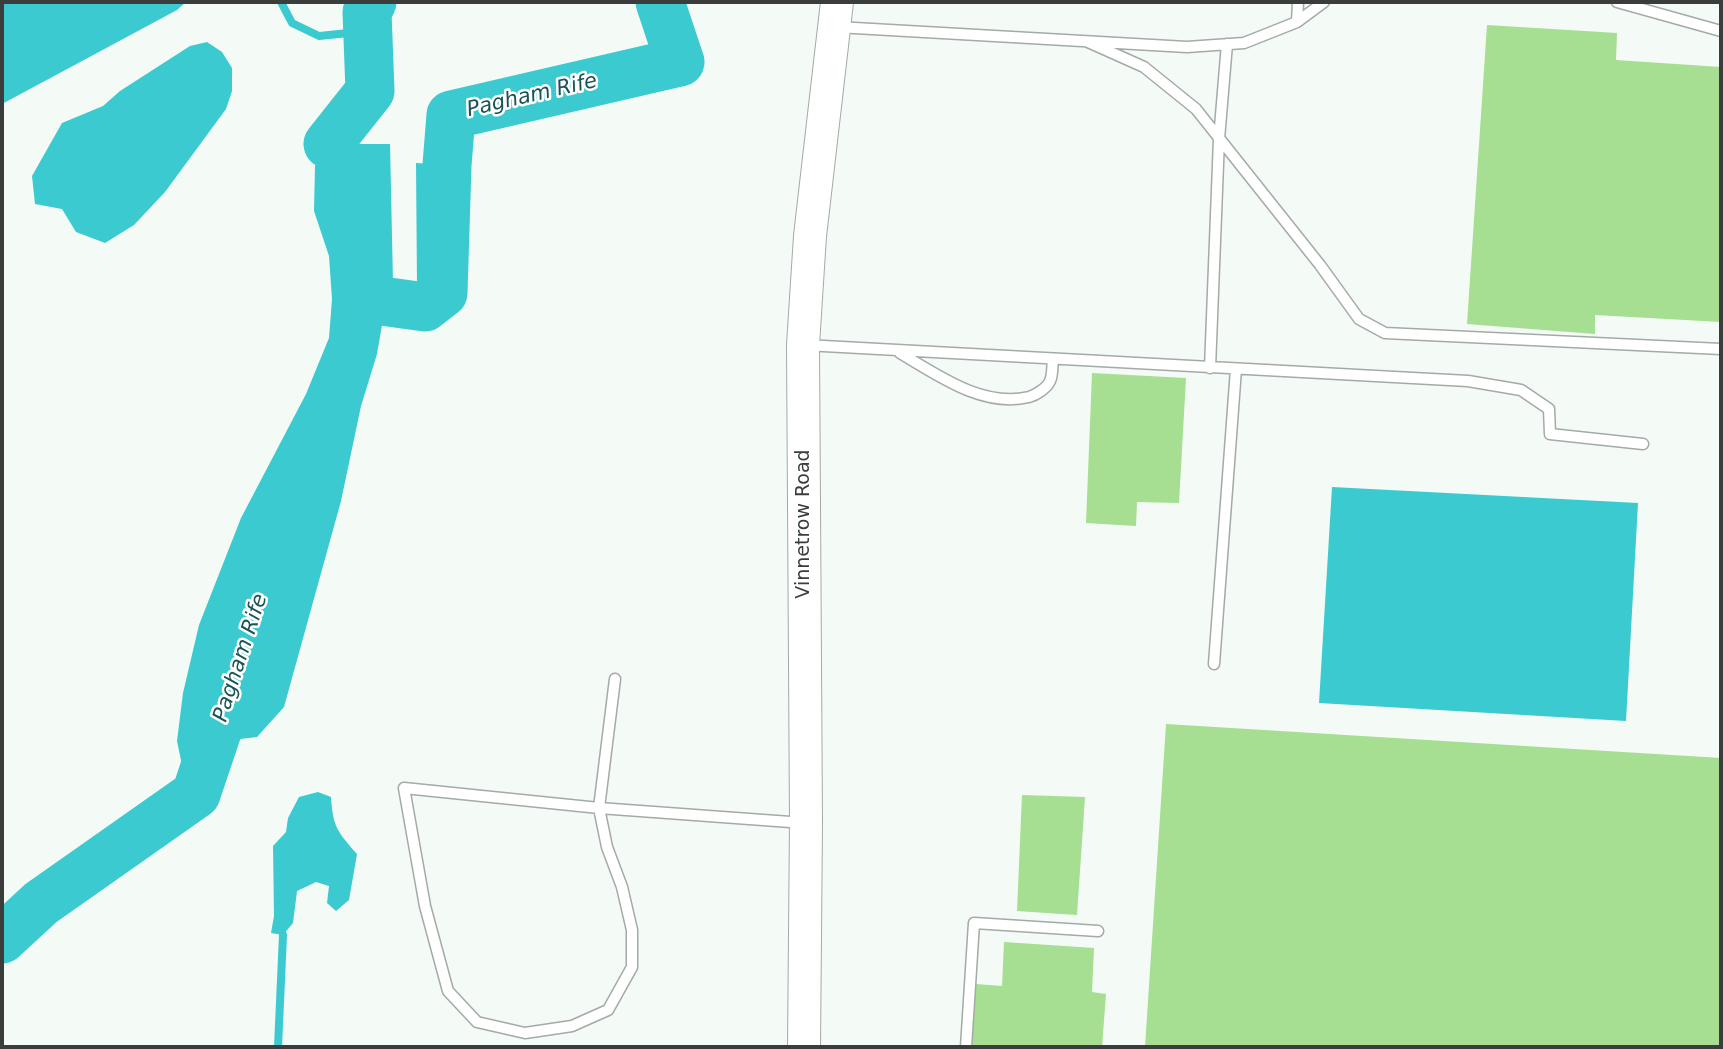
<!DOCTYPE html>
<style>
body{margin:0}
#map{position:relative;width:1723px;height:1049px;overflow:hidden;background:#f4faf6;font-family:"DejaVu Sans",sans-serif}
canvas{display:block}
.frame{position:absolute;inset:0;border:4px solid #3b3d3c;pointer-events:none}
</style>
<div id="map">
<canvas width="1723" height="1049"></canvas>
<div class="frame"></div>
</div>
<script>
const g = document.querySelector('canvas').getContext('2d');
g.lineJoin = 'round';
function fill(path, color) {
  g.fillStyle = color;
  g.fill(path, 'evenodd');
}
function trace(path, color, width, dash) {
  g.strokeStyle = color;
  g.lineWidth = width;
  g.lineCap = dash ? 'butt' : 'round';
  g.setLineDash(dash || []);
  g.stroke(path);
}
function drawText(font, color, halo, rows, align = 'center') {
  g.font = font + ' "DejaVu Sans",sans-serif';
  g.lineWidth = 5;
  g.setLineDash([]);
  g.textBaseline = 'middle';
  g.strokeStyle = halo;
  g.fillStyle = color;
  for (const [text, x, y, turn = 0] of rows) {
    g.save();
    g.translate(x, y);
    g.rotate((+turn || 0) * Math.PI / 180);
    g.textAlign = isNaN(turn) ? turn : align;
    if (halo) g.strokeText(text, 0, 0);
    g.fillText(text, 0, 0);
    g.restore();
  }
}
const water = new Path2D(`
 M2 2H186L177 10 2 104Z
 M207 42 222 52 232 68V91L226 109 165 192 134 225 105 243 76 232 62 209 35 204 32 176 62 123 103 106 120 91 190 46Z
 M328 144H390L393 283 417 285 416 163 447 165 443 293 425 307 386 302 377 354 361 406 341 501 284 707 257 737 232 740 209 755 202 777 184 775 177 741 183 693 199 625 241 518 306 394 329 338 332 299 329 256 314 211 315 166Z
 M1332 487 1638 503 1626 721 1319 703Z
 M318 792 331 797C333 827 337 831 357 854L349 900 336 911 327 903 329 886 316 882 297 891 293 923 283 935 271 933 274 916 273 846 286 832 288 818 299 797Z`);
const stream = new Path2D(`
 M281 2 292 23 319 36 368 31
 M278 1047 283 935`);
const river = new Path2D(`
 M328 144 370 91 367 12 372 2
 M367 299 425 307 443 293 447 165 451 115 680 62 660 2
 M2 939 41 903 196 794 230 693`);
const building = new Path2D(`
 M1487 25 1617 33 1616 60 1721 67V322L1595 315V334L1467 324Z
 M1092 373 1186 378 1179 503 1137 502 1136 526 1086 523Z
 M1166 724 1721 758V1047H1145Z
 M1022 795 1085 797 1077 915 1017 911Z
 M1004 942 1094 948 1092 992 1106 994 1102 1047H972L976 984 1002 986Z`);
const lane = new Path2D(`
 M1617 2 1721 31
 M1297 22 1298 2
 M837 27 1187 47 1244 43 1297 22 1324 2
 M1088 42 1144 67 1196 109 1320 265 1359 319 1385 333 1721 349
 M805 345 1468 381 1521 390 1549 409 1550 434 1643 444
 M900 353C939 376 983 408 1029 397 1036 395 1047 388 1050 381 1053 375 1052 366 1053 359
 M1210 368 1219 139 1227 44
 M1214 664 1236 369
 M615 679 599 808 607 847 622 887 632 930V967L608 1010 572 1026 525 1033 477 1022 448 991 425 906 404 788 599 808 804 823
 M966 1047 974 923 1098 931`);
const secondary = new Path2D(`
 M804 1047 806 823 803 345 810 236 837 2`);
const streetNames = [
 ["Vinnetrow Road",804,524,-90]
];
const waterNames = [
 ["Pagham Rife",532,96,-13],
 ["Pagham Rife",241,658,-72]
];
fill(water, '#3bcad0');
trace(stream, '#3bcad0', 8);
trace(river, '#3bcad0', 49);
fill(building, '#a6de92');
trace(lane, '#a4aaa6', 13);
trace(secondary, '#a4aaa6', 34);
trace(lane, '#fff', 10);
trace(secondary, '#fff', 32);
drawText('19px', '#3b3d3c', '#fff', streetNames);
drawText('italic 21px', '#185355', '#fff', waterNames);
</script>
